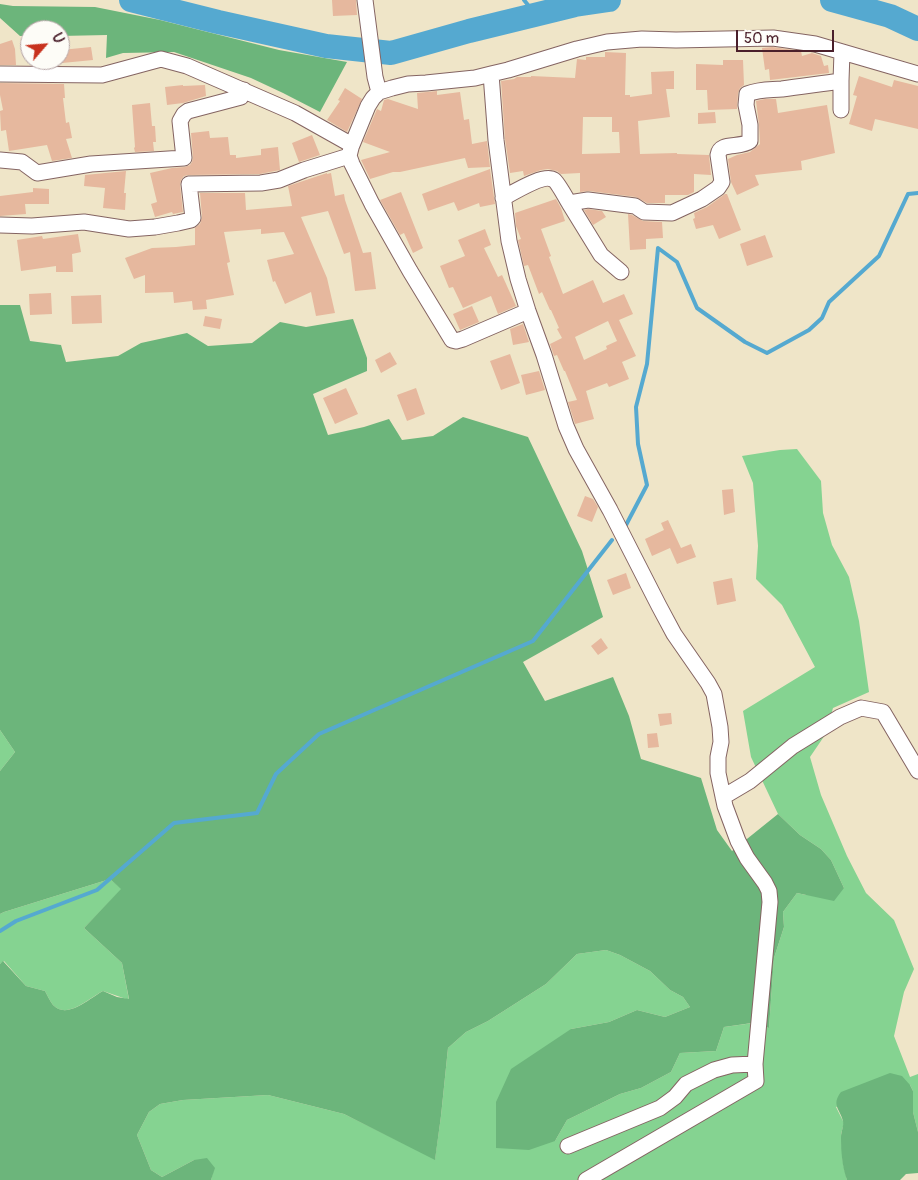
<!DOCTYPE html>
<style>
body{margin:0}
#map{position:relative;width:918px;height:1180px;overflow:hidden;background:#efe5c8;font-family:Pangolin,sans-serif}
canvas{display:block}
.north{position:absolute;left:20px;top:20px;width:50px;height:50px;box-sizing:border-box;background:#fdfcf7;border:1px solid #b5a4a5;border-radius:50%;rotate:63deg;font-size:14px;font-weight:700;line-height:20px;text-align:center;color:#4a1f2b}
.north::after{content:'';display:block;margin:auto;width:18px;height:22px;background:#c8321e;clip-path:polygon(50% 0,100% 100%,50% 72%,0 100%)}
.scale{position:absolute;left:736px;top:30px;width:98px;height:22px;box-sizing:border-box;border:2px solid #4a1f2b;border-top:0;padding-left:6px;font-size:15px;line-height:18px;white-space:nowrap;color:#4a1f2b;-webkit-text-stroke:4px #fdfcf7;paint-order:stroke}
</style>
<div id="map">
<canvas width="918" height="1180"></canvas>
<div class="north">U</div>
<div class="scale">50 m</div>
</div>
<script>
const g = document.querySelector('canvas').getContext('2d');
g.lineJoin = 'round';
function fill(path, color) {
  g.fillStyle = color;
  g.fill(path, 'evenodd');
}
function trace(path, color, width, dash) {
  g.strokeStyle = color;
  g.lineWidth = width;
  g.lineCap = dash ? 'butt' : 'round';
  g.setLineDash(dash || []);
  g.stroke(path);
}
const green = new Path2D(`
 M797 449 821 481 823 513 832 545 849 577 859 621 869 692 833 708 825 735 810 757 821 795 847 856 866 893 894 920 914 969 904 992 894 1036 910 1077 918 1074V1132L913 1112V1091L910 1085 836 1107 844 1123 841 1134 843 1163 847 1180H211L214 1168 194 1160 162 1177 151 1170 137 1135 149 1112 160 1104 183 1100 268 1095 344 1114 435 1159 441 1116 448 1048 466 1032 488 1021 546 984 577 954 606 950 620 955 650 971 670 990 683 997 690 1007 665 1017 637 1010 609 1022 571 1029 555 1141 567 1120 620 1094 641 1088 671 1072 680 1053 716 1051 724 1027 753 1023 769 1028 774 958 784 927 783 912 797 893 806 895 844 888 831 860 821 849 800 835 778 814 751 757 743 711 815 667 782 605 756 579 758 546 753 483 742 456 780 450Z
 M0 730 15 752 0 771Z
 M110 879 122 889 84 928 122 963 129 1000 103 991C89 998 67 1020 53 1005 50 1001 47 995 45 991L26 986 4 961 0 964V914L4 912Z`);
const forest = new Path2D(`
 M0 4 13 6 95 7 160 20 279 50 347 62 320 112 283 93 251 78 174 52 123 53 106 58 107 35 60 36V30H30V36H20L0 18Z
 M0 305H20L30 341 61 345 66 362 118 356 141 343 187 333 208 346 252 343 280 322 306 327 353 319 367 358V371L313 394 328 435 364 427 389 419 402 440 433 436 463 417 528 437 582 551 603 617 523 662 545 701 613 677 629 716 641 759 701 778 717 830 732 851 778 814 800 835 821 849 831 860 844 888 834 901 797 893 783 912 784 927 774 958 769 1028 752 1023 724 1027 716 1051 680 1053 671 1072 641 1088 620 1094 567 1120 555 1141 529 1150 496 1148V1102L511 1069 571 1029 609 1022 637 1010 665 1017 690 1007 683 997 670 990 650 971 620 955 606 950 577 954 546 984 488 1021 466 1032 448 1048 441 1116 435 1160 344 1114 268 1095 183 1100 160 1104 149 1112 137 1135 151 1170 162 1177 194 1160 207 1158 215 1168 211 1180H0V964L3 961 26 986 45 991C47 995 50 1001 53 1005 67 1020 90 998 103 991L117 997 129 999 122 963 84 928 121 889 110 879 4 912 0 914V771L15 752 0 730Z
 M890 1073 902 1076 910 1085 913 1091V1112L918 1132V1173L906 1174 900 1180H847C842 1166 841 1151 841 1137 841 1132 844 1126 843 1121 840 1109 831 1105 841 1092Z`);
const stream = new Path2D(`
 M524 0 536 15
 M626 525 647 485 638 444 636 407 647 364 658 248 677 262 697 308 745 342 767 353 809 330 822 318 829 302 879 256 908 194 918 193
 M0 931 16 921 97 890 174 823 257 813 276 774 319 734 533 641 612 540`);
const river = new Path2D(`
 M131 0 218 22 326 46 391 53 469 31 575 5 609 0
 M832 0 890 16 918 29`);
const building = new Path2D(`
 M332 0H356L357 15 333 16Z
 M12 40 15 49 16 65H0V44Z
 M91 47 93 60 62 63 61 50Z
 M772 47 801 51 802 56 812 53 821 56 824 66 828 65 829 73 770 80 769 69 765 70 762 48Z
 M605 52 626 53 625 95H630V97L652 94 651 72 674 71V89H666L670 117 638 121 640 154 677 153V154L709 155 711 175 694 174V192L688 195H665V203H647L636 197 589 191 580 192V173L561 174 557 171 548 169 541 170 524 176 523 171 510 173 505 139 501 81 514 79 517 77H531V76L575 78 577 59 586 60V57H605ZM583 117H612V132H619L620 153 582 154Z
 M723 60H743L744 85 740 88 738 93 737 109 708 110 707 90H696V64L723 65Z
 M859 76 892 87 894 80 918 86V129L875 119 872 131 849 124 857 96 853 95Z
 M0 83 64 84 65 98H63L66 123 69 122 72 138 66 139 72 158 52 161 47 145 9 151 6 130 1 131 0 111 3 110 0 95Z
 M183 85V86L205 85 206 96 183 103 167 105 165 87Z
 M345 88 362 99 347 132 327 120 340 101 338 100Z
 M437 91V95L460 92 464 120 469 119 472 144 487 141 490 167 468 168 465 158 400 172H393L370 179 361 160 390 152 363 142 377 109 381 111 384 100 388 99 418 109 417 93Z
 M765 99H776L778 113 827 105 835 153 801 161 802 170 755 175 759 185 737 195 731 182 728 159 737 155 750 152 760 144 759 125 756 101Z
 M150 103 152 126H155L156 142H153L154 151 135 152 134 148 135 147 132 105Z
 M715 112 716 123 698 124V113Z
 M209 131 210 138 228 137 230 155H236V158L261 155V149L278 147 280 170 260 174 189 175 184 176 181 180 180 185 183 212 173 214 172 212 155 217 151 204 157 202 150 173 172 168 185 167 190 165 192 162 193 158 191 133Z
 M312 135 320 155 299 162 292 143Z
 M490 169 495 204 480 207 479 203 458 211 454 202 428 211 422 194Z
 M126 171 124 193H126L125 210 103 208 105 188 84 186 85 175Z
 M327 173V174L331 173 335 196 344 194 345 200 363 253 371 252 376 289 355 291 350 252 344 254 328 211 301 217 327 278 335 313 316 316 311 292 285 304 275 281 273 282 267 260 294 254 284 232 261 234V229L224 232 230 262 227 263 234 295 206 300 207 309 193 310 192 301 174 303 173 292 145 293V275L134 279 125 258 152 248 176 247 195 245V228L200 224 202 217 200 193H245L246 210 292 206 288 186Z
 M33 188 49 189V204H25L26 214 0 216V196L33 192Z
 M401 192 423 248 413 253 404 233 400 235 380 200Z
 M725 194H727L741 230 719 239 713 225 696 229 693 219 695 218 694 213 707 207Z
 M556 199 561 208 565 221 541 229 551 256 549 257 563 294 593 280 603 303 624 294 633 314 619 320 636 356 622 362 629 379 609 387 607 383 586 391 594 419 575 424 568 402 577 400 565 371H564L557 355 554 356 550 344 562 338 557 329 559 328 551 310H550L542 292 539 294 528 265 524 266 518 240 521 239 516 226 515 213ZM608 321 617 341 606 346 607 349 584 360 575 337Z
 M588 209 602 211 606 217 593 225 584 210Z
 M628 214 632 215 643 221 662 222 663 238 646 239V249L630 250Z
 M485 229 491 245 484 248 498 277 502 275 516 306 498 314 491 296 463 308 453 287 449 288 440 266 465 256 458 240Z
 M78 234 81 252 72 254 73 272H56V266L21 271 17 240 42 236 43 239Z
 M765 235 773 257 747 266 740 244Z
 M51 293 52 314 30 315 29 294Z
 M101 295 102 323 72 324 71 296Z
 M472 306 479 322 460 330 453 314Z
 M205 316 222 319 220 329 203 326Z
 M523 324 529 342 513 345 510 329Z
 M390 352 397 364 381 373 375 360Z
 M510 354 520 383 501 390 490 361Z
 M539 371 545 390 526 395 521 375Z
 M346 388 358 414 335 424 323 398Z
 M416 388 425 414 407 421 397 395Z
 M733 489 735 512 724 515 722 490Z
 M585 496 593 499 598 507 592 522 577 516Z
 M668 520 681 548 691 544 696 557 677 564 670 548 652 556 645 539 664 530 661 523Z
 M626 573 631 588 613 595 607 580Z
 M732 578 736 601 717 605 713 582Z
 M601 638 608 648 598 655 591 646Z
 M671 713 672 724 660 726 658 714Z
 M657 733 659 747 648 748 647 734Z`);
const minor = new Path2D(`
 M365 0 375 77 379 92
 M0 74 102 75 161 59 187 66 295 113 352 145 368 106 373 98 379 92 392 88 408 84 426 83 475 78 491 74 508 70 577 49 607 42 642 39 676 40 773 38 815 44 918 74
 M491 74 496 140 509 241 518 279 528 311 544 355 566 426 576 449 610 510 659 606 674 634 708 683 714 694 720 727 721 742 718 757V773L725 806 738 841 747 858 765 883 769 891 770 902 755 1064 756 1081 586 1180
 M841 81V110
 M351 148 349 156 352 164 372 204 410 271 452 340 456 341 463 339 528 311
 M0 160 22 162 37 173 91 164 184 158 180 121 184 114 188 111 241 97 244 90
 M503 198C513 193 544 173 554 180 558 183 566 198 569 203L588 200 635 206 644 212 672 213 702 199 718 188 722 182 718 155C720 141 740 149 750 141V125L746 105 747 94C760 89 768 90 782 89 802 86 821 84 841 81L842 52
 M569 203 601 255 621 272
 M0 225 32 226 84 222 129 229 155 227 178 223 191 220 193 218 189 184 261 183 279 180 304 170 349 156
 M723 797 750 781 793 746 840 717 861 708 883 712 918 771
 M568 1146 660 1108 675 1097 686 1084 714 1070 732 1065 755 1064`);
fill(green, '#85d391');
fill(forest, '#6cb57b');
trace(stream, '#55a9d0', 4);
trace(river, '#55a9d0', 24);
fill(building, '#e6b89e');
trace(minor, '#846462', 17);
trace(minor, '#fff', 15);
</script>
